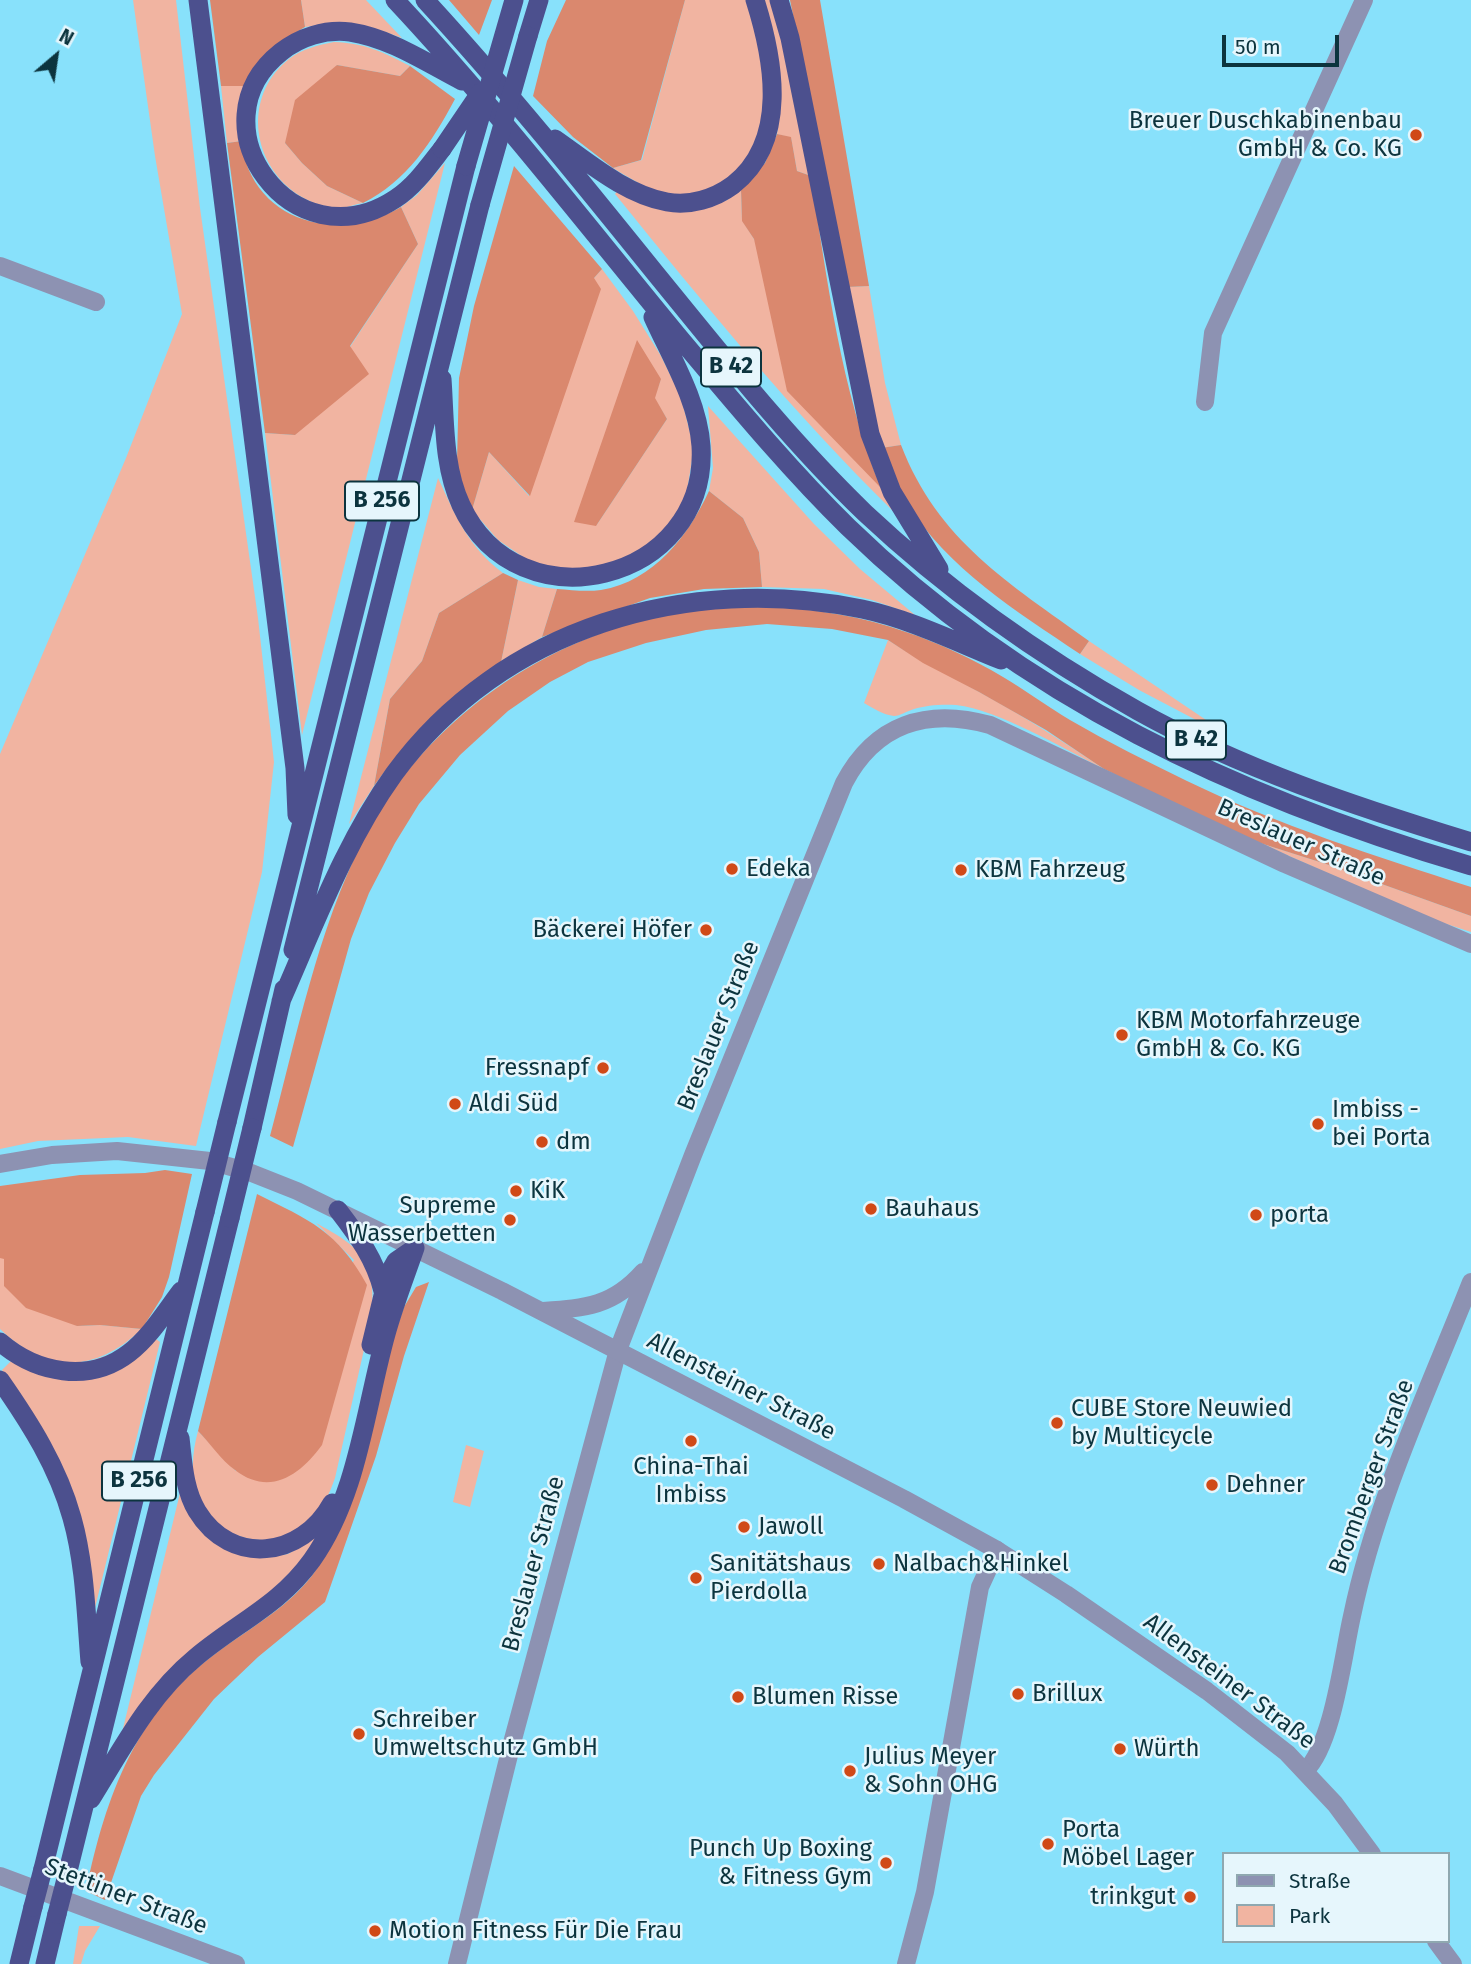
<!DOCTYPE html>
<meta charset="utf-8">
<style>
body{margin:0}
#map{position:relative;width:1471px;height:1964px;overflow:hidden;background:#88e1fb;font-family:"Fira Sans",sans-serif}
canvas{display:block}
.legend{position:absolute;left:1222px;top:1852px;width:228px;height:91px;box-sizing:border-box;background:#e6f6fc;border:2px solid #8fa8b0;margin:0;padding:9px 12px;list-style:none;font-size:21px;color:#0c343e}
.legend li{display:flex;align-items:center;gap:14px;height:35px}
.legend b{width:35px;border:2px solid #8fa8b0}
.north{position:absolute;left:21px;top:21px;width:70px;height:70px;-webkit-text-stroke:5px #e6f6fc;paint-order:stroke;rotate:29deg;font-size:19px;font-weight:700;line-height:28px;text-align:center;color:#0c343e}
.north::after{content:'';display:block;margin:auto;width:24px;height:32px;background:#0c343e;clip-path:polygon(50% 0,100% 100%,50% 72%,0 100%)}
.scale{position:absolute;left:1222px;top:35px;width:117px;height:32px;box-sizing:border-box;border:4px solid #0c343e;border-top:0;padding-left:9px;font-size:21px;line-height:24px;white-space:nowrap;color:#0c343e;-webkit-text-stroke:5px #e6f6fc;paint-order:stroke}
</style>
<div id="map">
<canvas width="1471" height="1964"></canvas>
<ul class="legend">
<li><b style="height:9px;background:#8d92b2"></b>Straße</li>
<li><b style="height:19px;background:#f1b4a1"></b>Park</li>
</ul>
<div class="north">N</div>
<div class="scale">50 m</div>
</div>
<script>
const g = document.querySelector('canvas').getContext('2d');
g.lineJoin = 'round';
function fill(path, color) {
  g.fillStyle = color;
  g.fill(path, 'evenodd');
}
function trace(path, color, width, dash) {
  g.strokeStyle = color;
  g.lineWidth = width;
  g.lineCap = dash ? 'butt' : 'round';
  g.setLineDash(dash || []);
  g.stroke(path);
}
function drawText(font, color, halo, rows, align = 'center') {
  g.font = font + ' "Fira Sans",sans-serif';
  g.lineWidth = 5;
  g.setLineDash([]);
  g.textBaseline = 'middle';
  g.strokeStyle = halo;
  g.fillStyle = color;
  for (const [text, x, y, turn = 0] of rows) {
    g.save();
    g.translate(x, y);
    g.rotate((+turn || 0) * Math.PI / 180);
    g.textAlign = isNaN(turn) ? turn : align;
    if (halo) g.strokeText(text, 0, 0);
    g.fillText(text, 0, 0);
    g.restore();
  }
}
const green = new Path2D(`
 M133 0H176L200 208 258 618 274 762 262 872 196 1146 128 1137 38 1141 0 1149V754L126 458 182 314 155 156Z
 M301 0H366L402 38C362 23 349 20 305 27Z
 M685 0H747C758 32 766 72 764 106 764 117 761 138 755 148 739 176 705 200 671 195 650 191 631 179 613 168L642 160Z
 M763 0H776L811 176 797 171 791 138 777 134C785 89 772 45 763 0Z
 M334 42C365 43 383 52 410 66L400 76 337 65 285 143 302 163 327 186 363 203C356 204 349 207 342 208 322 208 302 200 288 187 249 152 247 92 289 59 302 49 318 45 334 42Z
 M221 86H244L238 108 242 141 227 143Z
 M445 163 302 735 265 433 295 435 350 347 418 244 401 207 417 195Z
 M619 189 710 206 727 200 741 189 742 220 754 239 894 512C793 413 704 304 615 194Z
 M602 269 633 311 661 356 681 397 694 448 686 497 673 520 657 538 615 566 565 571 529 561 498 540 472 510 489 452 529 496 594 278ZM661 379 654 398 667 419 596 526Z
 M869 286 885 383 901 445 881 448 847 287Z
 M708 406 814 524 860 569 915 615 872 600 824 589 762 587 759 552 743 518 709 491 713 468Z
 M438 478C456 516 468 547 503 573L439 613 422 661 390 699 374 786 349 824Z
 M518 580 539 587 557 589 542 637 501 662Z
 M888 640C918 660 950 675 981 693 1023 716 1064 742 1104 769 1064 749 999 710 956 705 943 704 926 705 914 709 907 711 900 716 894 716 883 715 873 708 864 703Z
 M1089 641 1218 728 1217 731 1139 690 1080 654Z
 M1260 843 1326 864 1471 916V932L1428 918Z
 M316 1223C361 1247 376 1261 372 1314L335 1478C329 1495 322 1511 308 1523 274 1553 217 1542 199 1499 190 1477 192 1453 198 1431L236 1471 354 1260Z
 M0 1258H4L77 1326 100 1325 142 1329C95 1373 47 1375 0 1329Z
 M156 1339 160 1342 94 1612 90 1588 25 1404 2 1370 11 1361 46 1376Z
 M466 1445 484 1451 470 1507 453 1502Z
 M180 1493 261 1558 288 1554 314 1538 318 1541 309 1554 120 1741Z
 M79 1926H100L85 1951 81 1964H73Z`);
const forest = new Path2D(`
 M210 0H301L305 27C275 44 262 56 244 86H221Z
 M449 0H492L479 35Z
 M566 0H685L641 160 613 168 573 137 533 96 547 41Z
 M790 0H820L869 286 847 287Z
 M337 65 400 76 410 66 455 99C432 142 407 181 363 203L327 186 302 163 285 143 295 100Z
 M777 134 791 137 797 171 811 176C827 280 841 390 881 488L787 391 754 239 742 221 741 189 765 163Z
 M242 141C244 150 245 160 248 168 274 230 349 238 401 207L418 244 350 346 369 374 295 435 265 433 227 143Z
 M514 166 602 269 594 278 601 289 530 496 489 452 472 510 462 483 457 462 459 378 474 306Z
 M637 340 661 379 655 398 667 419 596 526 574 522Z
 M901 445C938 541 1009 583 1089 641L1080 654C1016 611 948 569 906 502 896 486 889 466 881 448Z
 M709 491 743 518 759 552 762 587 704 589 650 598 542 637 557 589C571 590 586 592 601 590 654 581 688 536 709 491Z
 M503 573 518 580 501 662C449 700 411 734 374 786L390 699 422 661 439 613Z
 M771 606C817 610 862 616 906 632 939 643 973 659 1003 677 1025 690 1047 706 1070 720 1108 742 1148 762 1187 781 1278 825 1375 856 1471 887V916L1326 864 1260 843 1181 807 1104 769 1046 730 979 692 923 663 888 640 832 629 767 624 706 630 646 643 588 662 550 682 508 711 460 755 419 804 395 843 369 893 351 939 293 1147 270 1136C297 1036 317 931 364 838 424 721 547 635 676 613 708 607 739 607 771 606Z
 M165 1170 192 1174 169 1277 162 1297 142 1329 100 1325 77 1326 26 1308 4 1286V1259L0 1258V1186L80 1175 145 1173Z
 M257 1194C309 1220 338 1231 367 1285L322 1445C300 1475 270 1497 235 1470 221 1460 210 1443 198 1431Z
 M429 1282 404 1356 376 1456 325 1602 258 1657 214 1699 154 1775 141 1796 105 1900 86 1891C106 1795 136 1711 219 1651 253 1626 292 1605 316 1570 334 1543 340 1510 349 1480 367 1422 384 1364 404 1307L416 1287Z`);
const minor = new Path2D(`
 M0 266 96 302
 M1205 402 1213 333 1364 0
 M1305 1771C1333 1745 1343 1655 1352 1616 1376 1500 1428 1391 1471 1282
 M0 1876 236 1964
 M457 1964 512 1743 618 1350
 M906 1964 925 1892 980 1587 997 1550`);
const tertiary = new Path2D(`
 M0 1164 52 1155 117 1151 210 1161 249 1172 297 1191 502 1291 904 1499 997 1550 1066 1594 1207 1691 1287 1753 1335 1804 1372 1854
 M543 1311C586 1308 613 1306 643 1272
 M618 1350 693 1155 844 783C875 724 927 707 990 725L1285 864 1471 944
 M1436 1941 1453 1964`);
const trunk = new Path2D(`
 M198 0 295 768 297 815
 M395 0C497 109 588 227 683 342 736 405 789 469 848 527 1025 699 1237 797 1471 866
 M425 0C506 88 581 181 656 274 723 356 789 440 865 513 947 590 1040 656 1138 711 1242 769 1357 807 1471 842
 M779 0 790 38 870 434 892 492 939 569
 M528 36 539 0
 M555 139C588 162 626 195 667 202 690 206 714 199 733 185 789 141 774 60 755 0
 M442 149C428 167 414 187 395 199 293 266 190 124 281 52 300 37 325 29 350 32 390 38 427 63 462 81
 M442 379C445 421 443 466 461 505 518 629 709 582 701 446 698 401 671 357 653 317
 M293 950 480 205
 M281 1001C315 924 345 842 394 774 501 627 689 573 862 609 910 619 956 642 1001 660
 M227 1122 466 166
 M252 1128 284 989
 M338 1210C358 1236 375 1259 383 1291
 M0 1342C36 1373 89 1384 129 1353 150 1337 165 1312 181 1291
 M371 1345 388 1275 396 1261 415 1248
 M0 1380C30 1423 58 1467 72 1518 85 1564 86 1614 90 1662
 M180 1438C183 1463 184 1489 197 1511 231 1567 302 1558 332 1503
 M91 1799C122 1749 149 1696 195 1658 236 1623 279 1606 312 1560 358 1495 365 1409 386 1334 394 1305 405 1277 415 1248
 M43 1869 205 1212
 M66 1879 230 1218
 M19 1964 33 1907
 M45 1964 57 1914`);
const trunkBridge = new Path2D(`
 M442 149 480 93
 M466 166 514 0
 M480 205 528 36
 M205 1212 227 1122
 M230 1218 252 1128
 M33 1907 43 1869
 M57 1914 66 1879`);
const markers = [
 [1416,135,7,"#d04917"],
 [732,869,7,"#d04917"],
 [961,870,7,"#d04917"],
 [706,930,7,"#d04917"],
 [1122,1035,7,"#d04917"],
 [603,1068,7,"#d04917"],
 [455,1104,7,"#d04917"],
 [1318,1124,7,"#d04917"],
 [542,1142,7,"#d04917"],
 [516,1191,7,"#d04917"],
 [871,1209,7,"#d04917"],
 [1256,1215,7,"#d04917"],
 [510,1220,7,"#d04917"],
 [1057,1423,7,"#d04917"],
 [691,1441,7,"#d04917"],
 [1212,1485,7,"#d04917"],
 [744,1527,7,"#d04917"],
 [879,1564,7,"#d04917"],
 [696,1578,7,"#d04917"],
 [1018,1694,7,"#d04917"],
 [738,1697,7,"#d04917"],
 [359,1734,7,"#d04917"],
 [1120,1749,7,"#d04917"],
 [850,1771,7,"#d04917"],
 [1048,1844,7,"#d04917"],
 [886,1863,7,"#d04917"],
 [1190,1897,7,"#d04917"],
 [375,1931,7,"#d04917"]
];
const shields = [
 [731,367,60],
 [382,501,74],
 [1196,740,60],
 [139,1481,74]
];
const shieldNames = [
 ["B 42",731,367],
 ["B 256",382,501],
 ["B 42",1196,740],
 ["B 256",139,1481]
];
const poiNames = [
 ["Breuer Duschkabinenbau",1402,121,"right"],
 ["GmbH & Co. KG",1402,149,"right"],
 ["Edeka",746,869],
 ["KBM Fahrzeug",975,870],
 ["Bäckerei Höfer",692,930,"right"],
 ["KBM Motorfahrzeuge",1136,1021],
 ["GmbH & Co. KG",1136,1049],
 ["Fressnapf",589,1068,"right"],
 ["Aldi Süd",469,1104],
 ["Imbiss -",1332,1110],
 ["bei Porta",1332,1138],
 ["dm",556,1142],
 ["KiK",530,1191],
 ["Supreme",496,1206,"right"],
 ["Wasserbetten",496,1234,"right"],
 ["Bauhaus",885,1209],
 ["porta",1270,1215],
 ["CUBE Store Neuwied",1071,1409],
 ["by Multicycle",1071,1437],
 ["China-Thai",691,1467,"center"],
 ["Imbiss",691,1495,"center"],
 ["Dehner",1226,1485],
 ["Jawoll",758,1527],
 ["Sanitätshaus",710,1564],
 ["Pierdolla",710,1592],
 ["Nalbach&Hinkel",893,1564],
 ["Brillux",1032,1694],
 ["Blumen Risse",752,1697],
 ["Schreiber",373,1720],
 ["Umweltschutz GmbH",373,1748],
 ["Würth",1134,1749],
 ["Julius Meyer",864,1757],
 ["& Sohn OHG",864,1785],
 ["Porta",1062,1830],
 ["Möbel Lager",1062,1858],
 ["Punch Up Boxing",872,1849,"right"],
 ["& Fitness Gym",872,1877,"right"],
 ["trinkgut",1176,1897,"right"],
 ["Motion Fitness Für Die Frau",389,1931]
];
const streetNames = [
 ["Breslauer Straße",1301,843,24],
 ["Breslauer Straße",719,1026,-68],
 ["Allensteiner Straße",741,1387,27],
 ["Bromberger Straße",1372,1477,-70],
 ["Breslauer Straße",534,1564,-75],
 ["Allensteiner Straße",1229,1682,37],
 ["Stettiner Straße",126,1897,21]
];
fill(green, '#f1b4a1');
fill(forest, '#da886e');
trace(minor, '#8d92b2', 18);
trace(tertiary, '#8d92b2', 18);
trace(trunk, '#4c508e', 19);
trace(trunkBridge, '#4c508e', 19);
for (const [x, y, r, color] of markers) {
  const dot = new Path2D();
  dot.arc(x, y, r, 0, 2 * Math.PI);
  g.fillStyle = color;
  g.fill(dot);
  trace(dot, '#e6f6fc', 2.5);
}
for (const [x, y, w] of shields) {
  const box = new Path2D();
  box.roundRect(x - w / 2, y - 19.5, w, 39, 5);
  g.fillStyle = '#e6f6fc';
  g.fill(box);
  trace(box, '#0c343e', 2);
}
drawText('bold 23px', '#0c343e', null, shieldNames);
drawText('24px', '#0c343e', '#e6f6fc', poiNames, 'left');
drawText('24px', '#0c343e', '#e6f6fc', streetNames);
</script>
